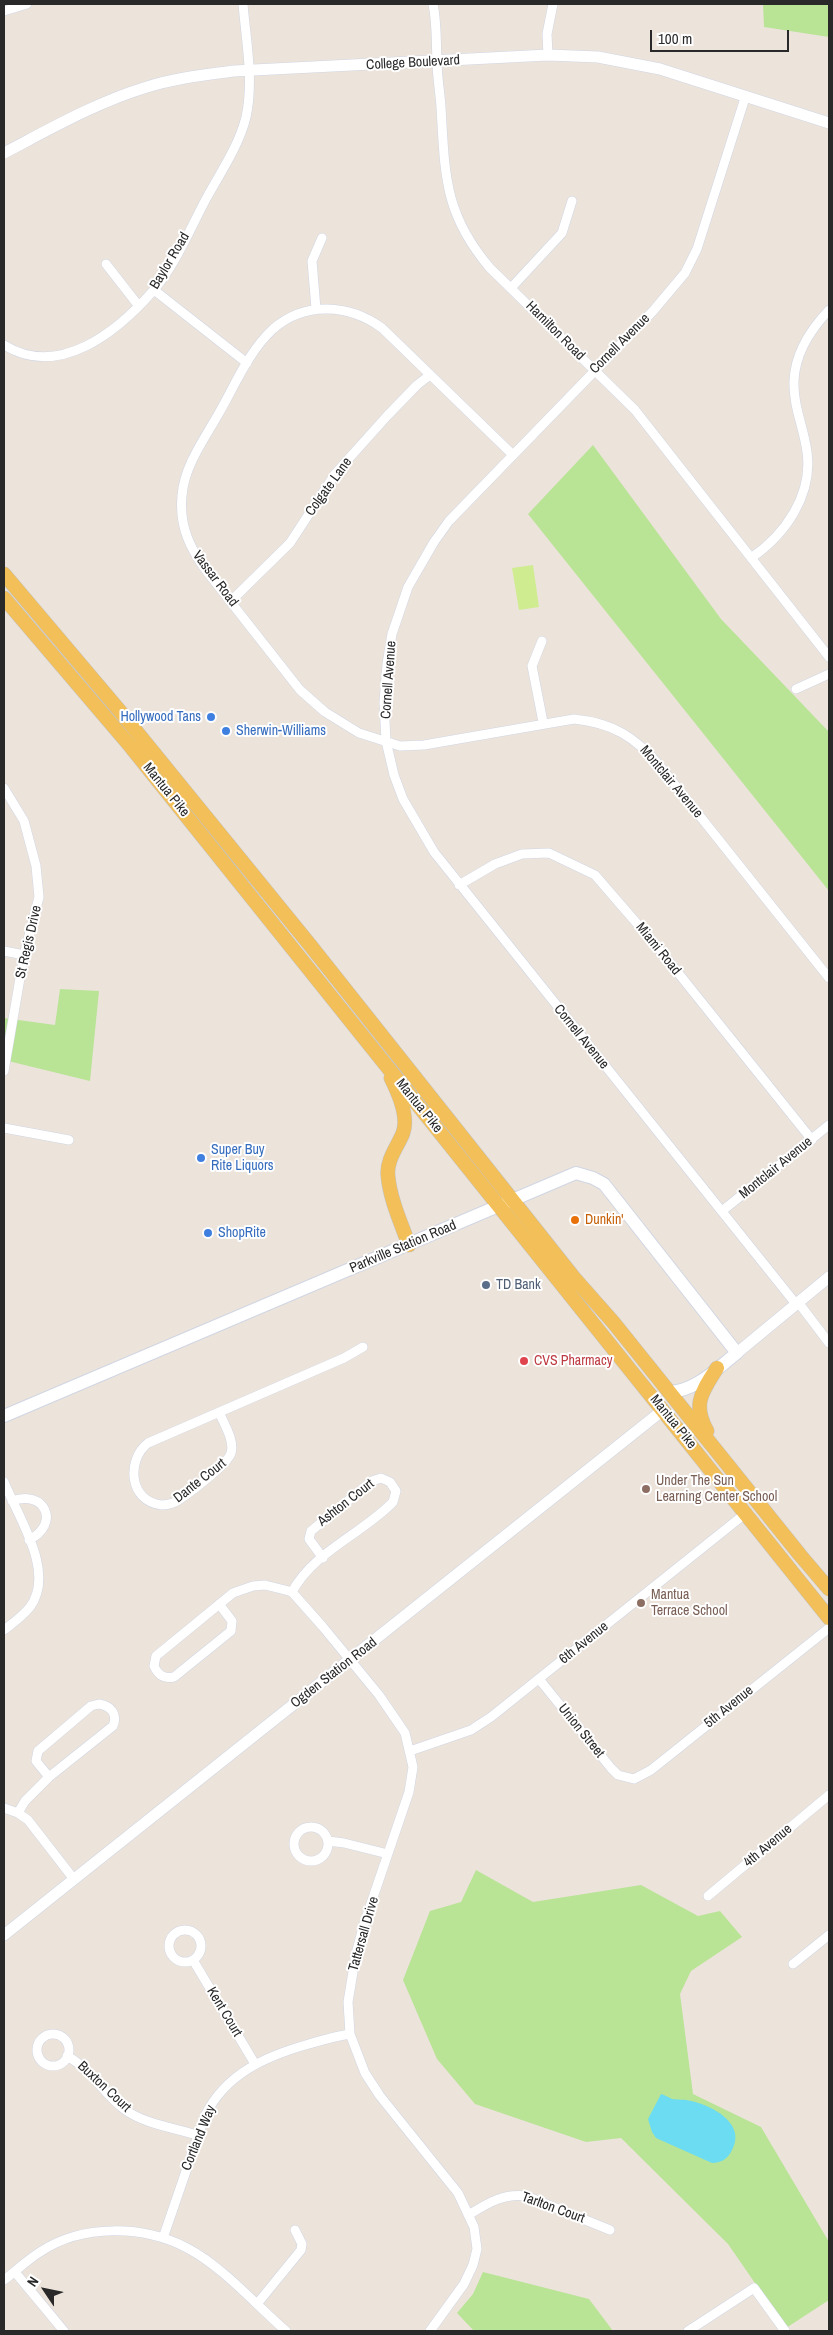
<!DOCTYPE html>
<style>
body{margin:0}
#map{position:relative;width:833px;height:2335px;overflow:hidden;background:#ece3db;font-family:"Archivo Narrow",sans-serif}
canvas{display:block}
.frame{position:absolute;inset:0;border:5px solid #292929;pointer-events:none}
.north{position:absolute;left:20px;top:2265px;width:50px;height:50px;-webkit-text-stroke:4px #fff;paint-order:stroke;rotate:304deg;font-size:14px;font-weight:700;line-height:20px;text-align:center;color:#292929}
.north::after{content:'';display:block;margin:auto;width:18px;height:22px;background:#292929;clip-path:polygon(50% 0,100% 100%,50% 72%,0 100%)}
.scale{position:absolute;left:650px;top:30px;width:139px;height:22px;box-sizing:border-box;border:2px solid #292929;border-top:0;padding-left:6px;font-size:15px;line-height:18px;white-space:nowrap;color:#292929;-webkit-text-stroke:4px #fff;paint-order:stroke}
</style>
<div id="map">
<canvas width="833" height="2335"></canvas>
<div class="frame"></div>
<div class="north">N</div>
<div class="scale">100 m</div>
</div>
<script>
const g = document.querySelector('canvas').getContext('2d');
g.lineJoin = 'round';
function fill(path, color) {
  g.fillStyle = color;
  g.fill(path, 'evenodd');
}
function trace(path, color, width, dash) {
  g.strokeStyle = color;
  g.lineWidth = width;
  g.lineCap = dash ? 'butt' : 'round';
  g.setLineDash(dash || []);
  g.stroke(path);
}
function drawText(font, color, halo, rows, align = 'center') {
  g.font = font + ' "Archivo Narrow",sans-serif';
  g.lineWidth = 4;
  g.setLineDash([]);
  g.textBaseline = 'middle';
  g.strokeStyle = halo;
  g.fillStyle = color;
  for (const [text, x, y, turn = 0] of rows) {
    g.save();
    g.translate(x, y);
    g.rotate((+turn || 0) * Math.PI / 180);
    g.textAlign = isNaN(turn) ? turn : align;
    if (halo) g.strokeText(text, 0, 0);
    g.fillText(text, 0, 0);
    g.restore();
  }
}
const green = new Path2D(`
 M763 4H829V37L764 27Z
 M593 445 721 619 829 732V891L528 514Z
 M60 989 99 991 90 1081 4 1060V1018L55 1025Z
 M476 1870 533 1902 641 1885 698 1916 720 1911 742 1937 691 1971 680 1994 693 2094 761 2127 829 2242V2300L786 2328 728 2244 621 2138 586 2142 475 2104 437 2059 403 1980 430 1911 461 1902Z
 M483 2272 589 2299 613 2331H474L457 2313 473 2294Z`);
const pitch = new Path2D(`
 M533 565 539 607 519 610 512 568Z`);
const water = new Path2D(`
 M661 2094C665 2095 668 2097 672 2099 678 2100 685 2099 691 2101 714 2106 748 2125 731 2152 727 2159 721 2163 712 2163L656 2138 652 2132 648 2119Z`);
const minor = new Path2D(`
 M433 4C437 23 436 41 437 61 437 76 440 92 441 107 445 175 444 214 490 268L635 410 829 657
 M4 11 27 4
 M548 55 547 34 553 4
 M745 98 697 249 685 273 653 311 449 521 434 542 408 587 392 634 387 664 384 702 386 741 394 775 403 799 434 852 796 1304
 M106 264 138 305
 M511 288 562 233 572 201
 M154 290 247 363
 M316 309 312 261 322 238
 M4 345C59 379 117 332 153 291 176 264 190 229 206 199 220 173 239 146 246 117 254 81 246 40 243 4
 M513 455 382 328C349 304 305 301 273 329 249 351 235 385 219 413 205 438 184 466 182 496 179 526 190 549 208 573L300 690 325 712 359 733 400 746 424 745 574 719C613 723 635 737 660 766L829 978
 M751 558C785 535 813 495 807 452 804 428 793 406 794 381 795 354 811 329 829 310
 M231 601 290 543 335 474 387 416 417 385 430 375
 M542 641 532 666 543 722
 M796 689 829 674
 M4 788 24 821 36 866 39 897 24 955 4 1071
 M459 885 495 864 522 854 549 853 595 875 659 949 812 1140
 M4 951 24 955
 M4 1128 69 1140
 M722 1211 829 1125
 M798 1302 829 1343
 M219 1412C224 1424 235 1441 231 1453 228 1464 184 1498 173 1503 170 1504 166 1505 162 1505 129 1502 126 1460 148 1443L344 1358 363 1347
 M4 1482C18 1517 56 1572 30 1607 23 1616 13 1623 4 1630
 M12 1501C45 1489 61 1524 29 1540
 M292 1592C313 1552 362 1534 393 1502L396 1491 390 1482 381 1478 372 1481 311 1531 309 1539 323 1558
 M219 1604 232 1621 231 1631 174 1677C164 1679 158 1675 154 1666L156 1656 233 1593 253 1586 265 1585 285 1590 292 1592 323 1627 379 1695 405 1733 413 1767 409 1792 364 1924 356 1954 348 2002 350 2034 365 2073 380 2096 458 2193 474 2227 477 2249 473 2265 464 2284 430 2331
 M539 1679 611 1768 618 1775 634 1779 651 1770 829 1628
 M99 1704C111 1706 118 1714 113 1726L49 1777 36 1761 38 1751 91 1706Z
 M410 1751 471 1730 491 1717 746 1513
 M4 1808 18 1813 28 1820 73 1878
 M18 1813 25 1801 49 1777
 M294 1844a17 17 0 1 1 34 0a17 17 0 1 1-34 0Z
 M328 1841 344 1843 388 1854
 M708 1896 829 1795
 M169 1946a16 16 0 1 1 32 0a16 16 0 1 1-32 0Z
 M193 1960 255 2064
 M793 1964 829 1935
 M37 2050a16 16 0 1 1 32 0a16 16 0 1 1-32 0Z
 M67 2056C91 2069 103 2093 124 2109 144 2124 174 2128 197 2135
 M470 2214C488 2203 504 2193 526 2196L610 2230
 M163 2238 205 2116C225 2074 266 2056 309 2044 323 2040 336 2036 350 2034
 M15 2272 64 2331
 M4 2280C16 2271 27 2260 40 2252 82 2224 143 2225 187 2248 222 2266 256 2305 286 2331
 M257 2304 301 2250 302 2244 295 2230
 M688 2331 754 2288 785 2331`);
const tertiary = new Path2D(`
 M4 153C50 129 97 102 147 87 175 78 205 75 234 71L548 55 598 57 660 69 829 123
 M737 1353 829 1277
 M4 1935 663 1410`);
const secondary = new Path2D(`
 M4 1416 576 1173 593 1178 604 1184 737 1353C716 1369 696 1391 669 1392`);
const primary = new Path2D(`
 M4 574 119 710 310 945 575 1279 613 1322 800 1555 829 1589
 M4 598 131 747 829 1618
 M391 1078C398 1092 409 1117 403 1133 398 1146 386 1160 388 1176 390 1199 401 1223 409 1245
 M707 1431C692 1404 702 1392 717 1368`);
const markers = [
 [211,717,5,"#3f7fe0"],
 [226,731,5,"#3f7fe0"],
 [201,1158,5,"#3f7fe0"],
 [575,1220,5,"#e8710a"],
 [208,1233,5,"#3f7fe0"],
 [486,1285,5,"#5c6f8a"],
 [524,1361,5,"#e0444e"],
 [646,1489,5,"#8d6e63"],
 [641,1603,5,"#8d6e63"]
];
const streetNames = [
 ["College Boulevard",413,63,-3],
 ["Baylor Road",170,261,-59],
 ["Hamilton Road",555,331,45],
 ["Cornell Avenue",620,344,-45],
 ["Colgate Lane",329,487,-54],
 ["Vassar Road",215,579,53],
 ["Cornell Avenue",389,680,-86],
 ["Montclair Avenue",671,782,50],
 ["Mantua Pike",166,790,51],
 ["St Regis Drive",29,942,-77],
 ["Miami Road",658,949,51],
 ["Cornell Avenue",581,1037,51],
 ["Mantua Pike",419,1106,51],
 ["Montclair Avenue",776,1168,-39],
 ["Parkville Station Road",403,1247,-23],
 ["Mantua Pike",673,1422,51],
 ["Dante Court",200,1481,-38],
 ["Ashton Court",346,1503,-38],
 ["6th Avenue",584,1643,-39],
 ["Ogden Station Road",334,1673,-38],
 ["5th Avenue",729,1707,-39],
 ["Union Street",581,1731,51],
 ["4th Avenue",768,1846,-40],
 ["Tattersall Drive",364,1934,-74],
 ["Kent Court",224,2012,59],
 ["Buxton Court",104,2087,43],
 ["Cortland Way",199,2138,-68],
 ["Tarlton Court",553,2208,20]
];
const shopNames = [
 ["Hollywood Tans",201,717,"right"],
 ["Sherwin-Williams",236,731],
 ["Super Buy",211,1150],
 ["Rite Liquors",211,1166],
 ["ShopRite",218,1233]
];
const foodNames = [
 ["Dunkin'",585,1220]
];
const serviceNames = [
 ["TD Bank",496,1285]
];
const healthNames = [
 ["CVS Pharmacy",534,1361]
];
const educationNames = [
 ["Under The Sun",656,1481],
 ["Learning Center School",656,1497],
 ["Mantua",651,1595],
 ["Terrace School",651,1611]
];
fill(green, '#b9e496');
fill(pitch, '#cfec91');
fill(water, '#6bdcf1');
trace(minor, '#d0d6e3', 10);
trace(tertiary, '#d0d6e3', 12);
trace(secondary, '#d0d6e3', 14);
trace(primary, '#c3c3c3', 15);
trace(minor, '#fff', 9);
trace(tertiary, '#fff', 11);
trace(secondary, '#fff', 12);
trace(primary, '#f3bf58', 14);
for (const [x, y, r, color] of markers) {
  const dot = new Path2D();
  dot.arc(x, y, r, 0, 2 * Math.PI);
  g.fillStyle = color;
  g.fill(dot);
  trace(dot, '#fff', 2);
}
drawText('14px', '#292929', '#fff', streetNames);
drawText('14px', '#366cbe', '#fff', shopNames, 'left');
drawText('14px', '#c56008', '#fff', foodNames, 'left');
drawText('14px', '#4e5e75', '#fff', serviceNames, 'left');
drawText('14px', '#be3a42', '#fff', healthNames, 'left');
drawText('14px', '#785e54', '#fff', educationNames, 'left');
</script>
